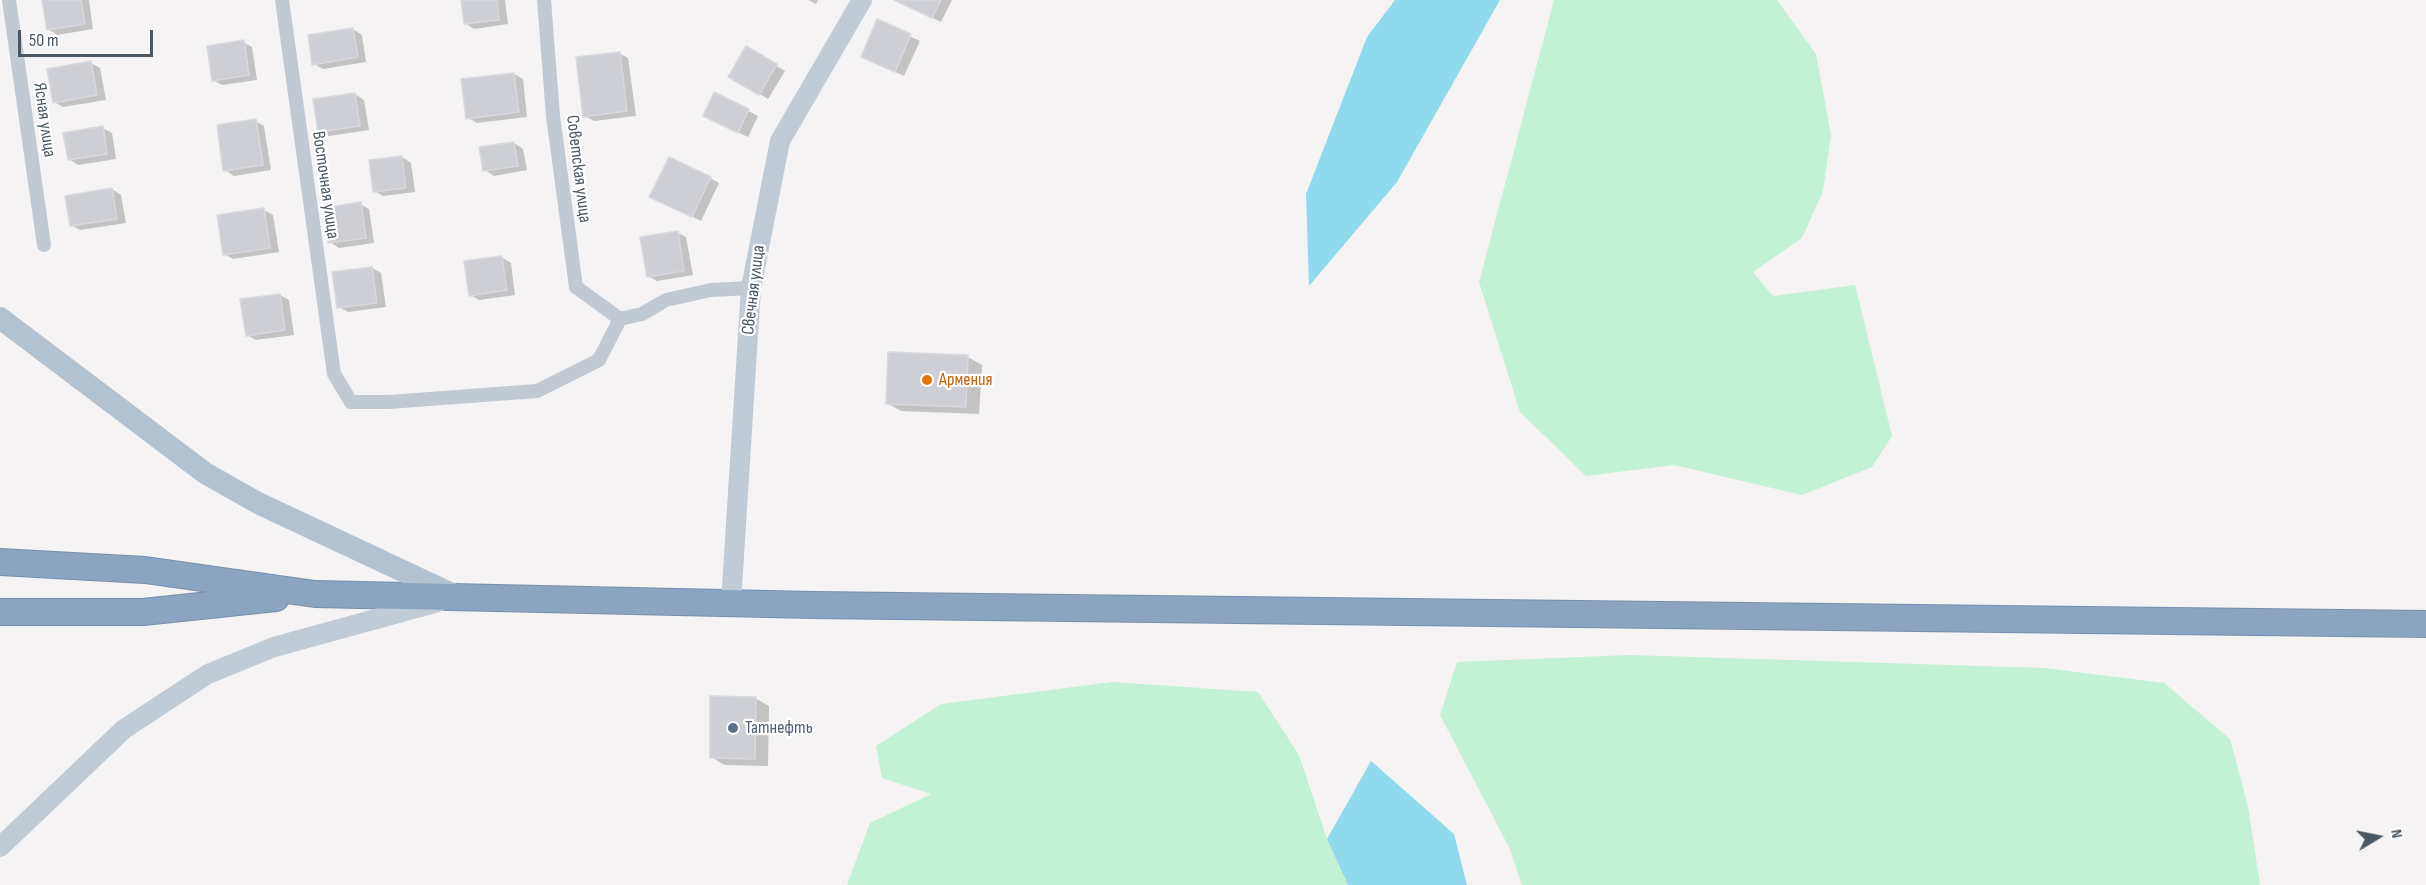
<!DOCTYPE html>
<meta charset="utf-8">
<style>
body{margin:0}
#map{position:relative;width:2426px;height:885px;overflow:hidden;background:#f5f3f3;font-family:"Sofia Sans Condensed",sans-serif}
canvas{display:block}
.north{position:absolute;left:2348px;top:807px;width:60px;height:60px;-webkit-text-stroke:4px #fff;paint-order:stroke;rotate:80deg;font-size:16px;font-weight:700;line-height:24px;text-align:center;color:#4a5661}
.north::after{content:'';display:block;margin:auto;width:21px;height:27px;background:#4a5661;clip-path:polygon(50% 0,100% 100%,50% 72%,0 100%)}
.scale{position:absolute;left:18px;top:30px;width:135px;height:27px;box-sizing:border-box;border:3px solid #4a5661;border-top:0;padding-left:8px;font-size:18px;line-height:21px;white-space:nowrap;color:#4a5661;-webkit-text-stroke:4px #fff;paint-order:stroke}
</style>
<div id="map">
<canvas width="2426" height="885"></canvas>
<div class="north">N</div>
<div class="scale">50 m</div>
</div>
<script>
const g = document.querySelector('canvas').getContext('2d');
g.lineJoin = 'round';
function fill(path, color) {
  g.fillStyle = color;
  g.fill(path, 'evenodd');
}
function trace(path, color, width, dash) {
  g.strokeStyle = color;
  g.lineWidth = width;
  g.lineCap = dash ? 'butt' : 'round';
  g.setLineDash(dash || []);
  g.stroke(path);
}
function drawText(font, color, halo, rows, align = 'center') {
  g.font = font + ' "Sofia Sans Condensed",sans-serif';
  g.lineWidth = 4.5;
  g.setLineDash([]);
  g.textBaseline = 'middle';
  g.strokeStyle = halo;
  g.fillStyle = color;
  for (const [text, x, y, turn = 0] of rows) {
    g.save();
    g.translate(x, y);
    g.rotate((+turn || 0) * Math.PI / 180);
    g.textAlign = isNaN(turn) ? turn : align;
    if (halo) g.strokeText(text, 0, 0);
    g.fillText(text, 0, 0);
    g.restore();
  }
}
const green = new Path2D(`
 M1554 0H1777L1816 54 1831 135 1823 191 1802 238 1753 272 1773 296 1855 285 1892 436 1872 467 1802 495 1674 465 1586 476 1520 412 1479 282Z
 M1630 655 2044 668 2164 683 2230 739 2248 806 2260 885H1522L1510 849 1440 715 1457 662Z
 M1112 682 1258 692 1299 755 1327 839 1348 885H847L870 823 931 794 882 778 876 746 941 704Z`);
const water = new Path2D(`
 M1395 0H1500L1397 182 1309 286 1306 194 1367 37Z
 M1371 761 1454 834 1467 885H1348L1327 839Z`);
const shadow = new Path2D(`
 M43 0H89L93 29 57 35 48 29Z
 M462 0H505L508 24 474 29 465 23Z
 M808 0H818L816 4Z
 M896 0H952L941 22Z
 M878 21 920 41 904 76 872 62Z
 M353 29 362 35 366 62 323 69 314 64Z
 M243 42 252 47 257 80 222 85 213 80Z
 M747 48 785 71 768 99 730 76Z
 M619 53 628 58 636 116 594 121 585 116Z
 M91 63 100 68 106 100 63 107 54 102Z
 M514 74 523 79 527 117 477 123 468 118Z
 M355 94 364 100 369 130 329 136 320 131Z
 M715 94 758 116 748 137 714 121Z
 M255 121 264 126 271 170 234 176 225 170Z
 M103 128 112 133 116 159 78 165 69 159Z
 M514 143 523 149 527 170 494 176 485 170Z
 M402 157 411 163 415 192 383 196 374 191Z
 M710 178 719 183 701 221 660 201Z
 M112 189 121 195 126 223 80 230 71 225Z
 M360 204 369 209 374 243 339 248 330 242Z
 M264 210 273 215 279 252 233 259 224 254Z
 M677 232 686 237 693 275 657 281 648 276Z
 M501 257 511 263 515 295 479 300 470 295Z
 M372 268 381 273 386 307 348 312 339 307Z
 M280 295 289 300 294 335 256 340 247 335Z
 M968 357 982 365 979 414 901 411 887 403Z
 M755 698 769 706 768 766 725 765 711 757Z`);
const building = new Path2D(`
 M42 0H81L85 24 47 30Z
 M461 0H497L499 20 464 24Z
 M894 0H941L932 18Z
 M877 19 911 34 895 72 861 57Z
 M353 28 358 57 312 65 308 35Z
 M244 40 249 75 212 81 207 46Z
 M746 46 777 64 759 95 728 77Z
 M620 52 627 111 583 117 576 57Z
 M91 61 97 95 53 103 47 69Z
 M514 73 519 112 466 119 461 79Z
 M714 92 749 109 738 133 703 116Z
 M355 93 360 126 318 132 313 99Z
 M256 119 263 165 223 171 217 125Z
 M103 126 107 154 68 160 63 133Z
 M514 142 518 166 483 171 479 147Z
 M402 156 406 188 373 192 369 160Z
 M669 157 711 177 692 217 649 197Z
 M112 188 117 219 70 226 65 196Z
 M361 202 366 238 328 243 323 208Z
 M264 208 270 248 223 255 217 215Z
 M678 231 684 271 647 277 640 237Z
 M502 256 507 290 469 296 464 261Z
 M372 267 377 303 337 308 332 272Z
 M280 294 285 330 246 336 240 299Z
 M888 352 968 355 966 407 886 404Z
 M710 696 756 697 755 759 710 758Z`);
const street = new Path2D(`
 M9 0 44 245
 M282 0 334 374 351 402H389L537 391 599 360 620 319 642 314 666 300 711 290 751 288
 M544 0 553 116 576 287 620 319`);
const secondary = new Path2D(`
 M731 603 751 288 780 141 862 0
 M0 847 124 729 208 674 274 647 438 602`);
const primary = new Path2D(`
 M0 318 205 473 258 503 456 596`);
const highway = new Path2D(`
 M0 562 145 570 315 594 813 605 2426 624
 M0 612H143L276 598`);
const markers = [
 [927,380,6,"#e8710a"],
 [733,728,6,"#5c6f8a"]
];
const streetNames = [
 ["Ясная улица",44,120,82],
 ["Советская улица",578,169,83],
 ["Восточная улица",325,185,82],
 ["Свечная улица",754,290,-83]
];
const foodNames = [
 ["Армения",939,380]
];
const serviceNames = [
 ["Татнефть",745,728]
];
fill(green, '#c3f1d5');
fill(water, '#90daee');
fill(shadow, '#0003');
fill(building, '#cdcfd5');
trace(building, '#d7d9de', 1.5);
trace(highway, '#7690ad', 28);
trace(street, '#c1cad2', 14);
trace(secondary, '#c1cbd6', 20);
trace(primary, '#b3c2d1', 22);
trace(highway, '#8ba5c1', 26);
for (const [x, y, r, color] of markers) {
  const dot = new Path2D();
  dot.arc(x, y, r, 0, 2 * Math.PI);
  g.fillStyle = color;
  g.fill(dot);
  trace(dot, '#fff', 2);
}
drawText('18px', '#4a5661', '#fff', streetNames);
drawText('18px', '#c56008', '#fff', foodNames, 'left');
drawText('18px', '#4e5e75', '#fff', serviceNames, 'left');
</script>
